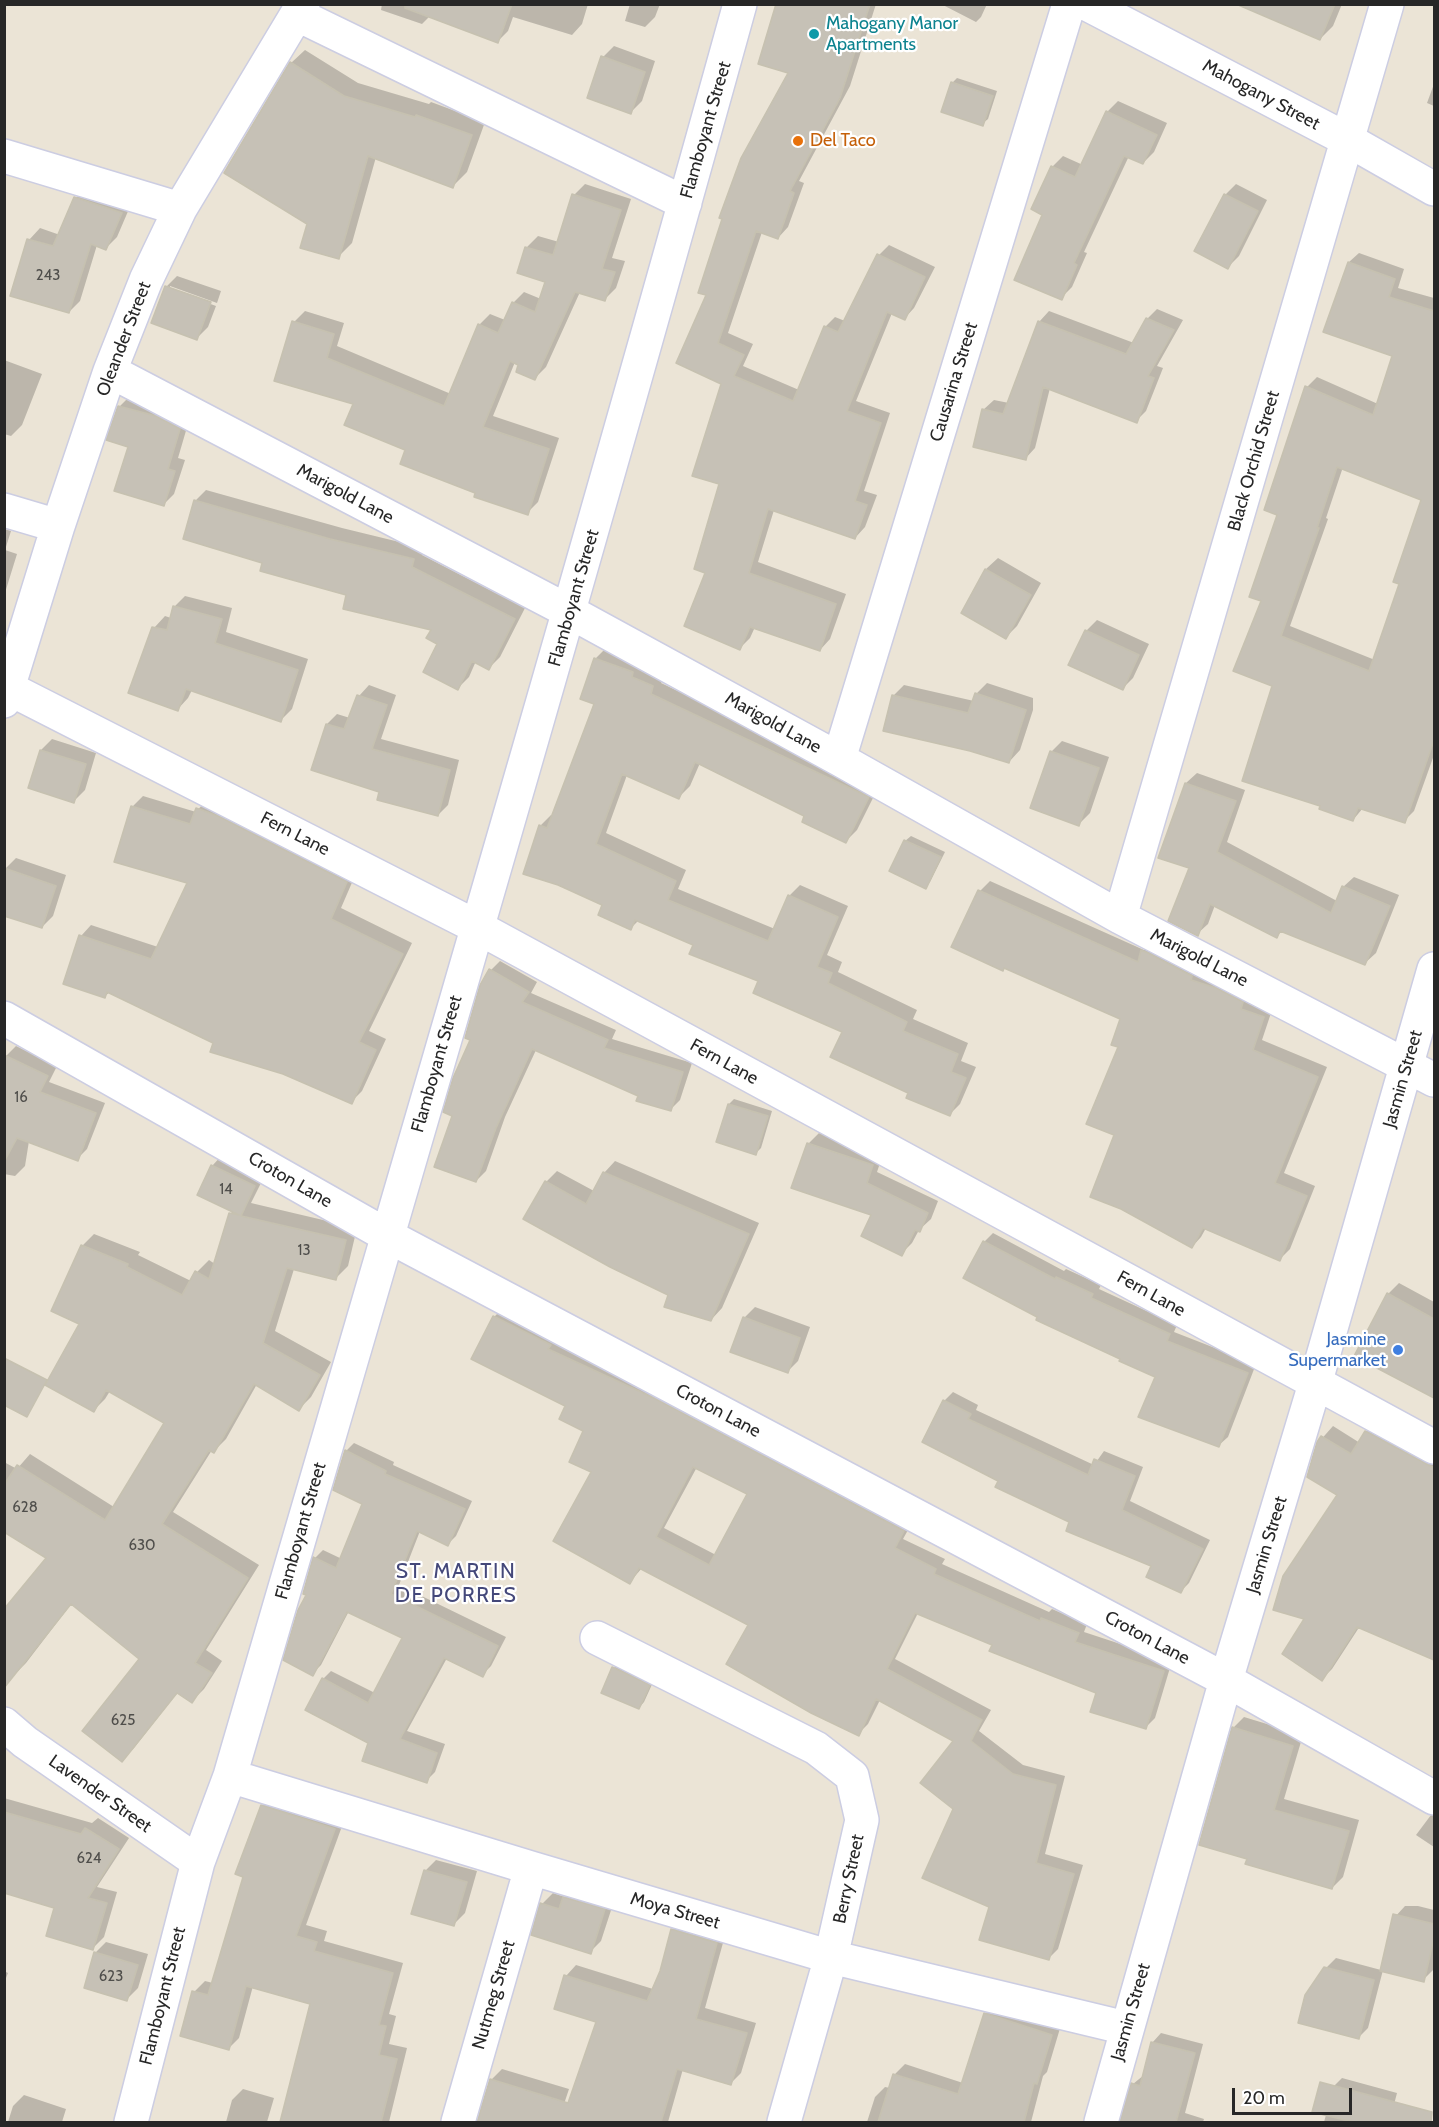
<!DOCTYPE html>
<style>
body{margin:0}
#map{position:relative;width:1439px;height:2127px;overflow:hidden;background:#ebe4d6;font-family:Cabin,sans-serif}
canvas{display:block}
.frame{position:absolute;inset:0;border:6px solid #272727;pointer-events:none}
.scale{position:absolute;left:1232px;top:2088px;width:120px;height:27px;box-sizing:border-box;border:3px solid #272727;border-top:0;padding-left:8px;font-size:18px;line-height:21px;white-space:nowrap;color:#272727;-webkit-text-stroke:4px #fff;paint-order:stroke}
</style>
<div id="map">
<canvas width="1439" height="2127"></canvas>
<div class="frame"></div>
<div class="scale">20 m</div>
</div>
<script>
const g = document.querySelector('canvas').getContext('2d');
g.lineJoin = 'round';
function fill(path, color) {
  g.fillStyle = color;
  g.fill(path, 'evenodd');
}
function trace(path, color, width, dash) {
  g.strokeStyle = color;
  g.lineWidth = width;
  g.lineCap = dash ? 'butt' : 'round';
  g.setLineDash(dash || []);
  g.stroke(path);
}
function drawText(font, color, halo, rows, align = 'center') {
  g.font = font + ' Cabin,sans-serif';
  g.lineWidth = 4.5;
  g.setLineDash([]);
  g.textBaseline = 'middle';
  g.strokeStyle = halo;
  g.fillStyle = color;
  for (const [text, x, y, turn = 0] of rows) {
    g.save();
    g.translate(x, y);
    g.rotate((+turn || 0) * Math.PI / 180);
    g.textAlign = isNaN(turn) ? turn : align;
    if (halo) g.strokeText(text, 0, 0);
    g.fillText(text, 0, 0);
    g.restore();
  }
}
const shadow = new Path2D(`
 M382 4H588L582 24 572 35 513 17 508 31 498 41 430 16 422 24 381 10Z
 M630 4H660L655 17 645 27 625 21Z
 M778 4H876L850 86 799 181 804 183 788 227 778 238 762 232 728 333 753 344 743 366 799 390 825 327 835 317 845 321 879 255 889 245 935 267 914 308 904 319 892 313 856 401 890 413 864 491 877 495 865 527 855 538 774 510 758 562 846 594 830 639 820 650 755 627 750 638 740 648 707 572 721 483 723 383 708 294 790 72Z
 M941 4H987L981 17 976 22Z
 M1283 4H1342L1333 26 1320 39Z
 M614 46 655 61 642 101 631 112 603 57Z
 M305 50 358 83 429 104 431 102 485 122 467 172 453 186 376 157 352 243 338 257 309 224 291 63Z
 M957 78 997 91 988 119 982 124 952 83Z
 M1434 84V106L1427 103Z
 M1118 101 1167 123 1154 152 1143 163 1129 156 1084 252 1087 253 1072 287 1061 298 1044 214 1052 167 1063 156 1083 165 1107 112Z
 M585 184 631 199 612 258 625 261 616 288 605 299 580 292 546 367 535 378 515 362 493 416 559 438 538 502 527 513 477 492 407 449 355 403 294 322 305 311 344 323 337 346 451 394 479 325 490 314 505 320 513 303 524 292 541 299 546 281 527 247 538 236 559 242 574 195Z
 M1236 184 1267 200 1239 256 1228 267 1225 195Z
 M87 187 132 202 117 237 106 248 97 245 80 301 69 312 29 240 40 228 60 235 76 198Z
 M1359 253 1404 269 1398 288 1434 298V416L1426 444 1343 467 1326 518 1328 519 1290 626 1375 660 1416 538 1434 544V755L1414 811 1404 821 1363 808 1353 820 1274 685 1263 600 1279 514 1307 387 1317 377 1378 404 1394 355 1349 262Z
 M177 276 221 291 217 303 170 286V289L216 306 208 327 197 338 166 287Z
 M1157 309 1183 320 1157 366 1163 368 1146 411 1136 421 1050 388 1035 448 1025 459 983 410 994 400 1009 403 1039 322 1049 311 1134 343 1147 319Z
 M4 360 42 374 22 425 11 436 4 434Z
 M131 395 190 417 178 458 185 460 174 494 163 505 130 446 119 407Z
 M206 490 342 528 424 548 422 555 525 608 500 657 489 668 476 661 469 677 458 688 433 629 264 562 195 501Z
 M4 529 11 531 5 550 17 554 4 596Z
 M998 558 1041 583 1017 626 1006 637 963 612 986 569Z
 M185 596 232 608 226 632 308 659 292 709 281 720 192 690 188 698 177 710 154 628 165 616 171 618 174 607Z
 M1097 620 1149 644 1133 678 1122 689 1086 631Z
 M606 648 664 675 661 683 879 786 857 830 846 841 806 815 700 763 690 786 679 797 627 775 606 833 686 870 678 889 775 929 789 896 800 885 848 906 827 955 842 962 838 972 917 1010 913 1019 968 1043 961 1061 976 1067 960 1104 949 1115 910 1092 844 1031 760 980 695 944 639 920 631 928 604 904 540 826 551 815 553 816 596 703 595 659Z
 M987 683 1033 698V710L1020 750 1009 762 893 696 904 685 974 701 976 694Z
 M369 685 396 695 381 739 459 760 448 805 438 815 381 791 313 769 327 724 337 714 350 718 359 696Z
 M52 739 96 753 85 790 74 801 41 750Z
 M1062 741 1109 757 1090 813 1079 824 1051 752Z
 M1197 773 1245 790 1227 842 1337 901 1343 887 1354 877 1399 895 1376 953 1365 963 1283 930 1276 937 1215 905 1208 924 1197 934 1191 867 1186 783Z
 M143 796 196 812 208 798 357 871 341 908 412 943 369 1031 386 1039 362 1091 351 1102 215 1042 110 992 105 996 81 936 91 925 158 947 189 882 132 807Z
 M911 836 945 852 930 882 925 887 905 841Z
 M16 858 66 875 53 916 42 927 5 869Z
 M990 881 1144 950 1153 941 1273 1007 1262 1040 1327 1067 1284 1173 1315 1186 1290 1249 1280 1259 1206 1228 1201 1237 1192 1247 1116 1135 1122 1018 980 891Z
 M500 961 537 982 531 993 616 1030 612 1039 692 1063 680 1100 671 1109 536 1050 505 1117 486 1171 476 1181 454 1115 491 970Z
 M16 1046 57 1066 49 1082 105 1103 87 1149 77 1159 29 1141 25 1166 15 1176 4 1174V1058Z
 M734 1099 772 1111 761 1148 756 1153 729 1104Z
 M819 1133 883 1154 877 1172 938 1201 931 1219 919 1230 912 1243 901 1254 873 1214 808 1144Z
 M224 1153 266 1173 251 1203 357 1228 348 1266 336 1278 294 1269 275 1331 331 1362 311 1397 299 1409 257 1384 226 1439 214 1451 212 1450 173 1512 259 1565 206 1650 222 1661 204 1689 192 1701 178 1692 134 1748 122 1760 141 1658 72 1603 26 1663 14 1675 48 1558 4 1530V1462L17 1469 30 1454 114 1507 166 1423 110 1391 105 1399 93 1411 81 1324 82 1246 94 1234 140 1252 138 1255 191 1281 197 1272 209 1260 215 1264 230 1214 233 1211 212 1166Z
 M615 1161 759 1223 722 1308 711 1320 670 1294 525 1219 546 1182 557 1171 594 1191 604 1173Z
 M993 1233 1064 1271 1066 1269 1101 1285 1099 1289 1177 1325 1174 1332 1256 1364 1228 1437 1219 1445 1157 1376 1039 1317 984 1242Z
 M1399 1283 1434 1302V1397L1356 1355 1388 1294Z
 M504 1307 913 1521 903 1539 945 1559 942 1564 1049 1612 1052 1609 1087 1624 1084 1632 1172 1661 1155 1718 1145 1728 1098 1693 994 1645 918 1613 895 1659 991 1710 979 1731 1023 1765 1065 1776 1045 1854 1083 1865 1058 1949 1049 1958 991 1906 954 1808 956 1740 880 1700 868 1724 858 1734 750 1624 642 1568 630 1582 594 1472 585 1430 494 1317ZM697 1467 749 1493 716 1555 664 1528Z
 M755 1307 810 1327 798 1361 787 1372 744 1318Z
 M953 1392 978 1405 976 1410 1094 1465 1104 1451 1143 1467 1130 1501 1210 1540 1189 1583 1180 1592 1153 1565 1071 1521 1000 1480 944 1401Z
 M1377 1421 1434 1460V1658L1360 1626 1332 1669 1322 1679 1307 1618 1339 1494 1318 1443 1333 1426 1360 1443 1366 1432Z
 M354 1443 394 1462 393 1465 472 1501 456 1536 448 1544 420 1531 399 1585 506 1637 491 1666 482 1675 447 1658 407 1731 445 1744 435 1772 426 1781 323 1679 331 1671 375 1693 404 1638 349 1611 321 1665 312 1674 308 1594 315 1558 323 1550 342 1559 364 1503 346 1451Z
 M619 1662 654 1680 644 1702 639 1708 603 1692 614 1668Z
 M1244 1717 1303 1735 1284 1799 1359 1820 1343 1877 1332 1888 1248 1858 1233 1728Z
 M273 1795 345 1818 306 1925 327 1931 324 1941 403 1963 389 2014 396 2016 389 2044 407 2048 389 2122H320L336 2060 312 2003 253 1986 239 2038 229 2048 194 1992 205 1981 213 1983 245 1876 262 1806Z
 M4 1798 92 1823 98 1818 129 1838 97 1887 117 1892 104 1937 93 1948 56 1907 4 1892Z
 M1434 1811V1847L1416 1835Z
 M436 1860 477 1871 465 1913 454 1924 425 1871Z
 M575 1887 615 1898 601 1941 590 1952 542 1904 553 1893 565 1897Z
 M1405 1906H1418L1434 1910V1969L1423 1980 1383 1970 1368 2028 1358 2038 1326 1968 1336 1958 1381 1970 1394 1918Z
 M683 1919 726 1932 705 2008 756 2023 741 2073 731 2083 683 2069 668 2122H563L598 2021 566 1976 576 1965 653 1989 661 1972 672 1930Z
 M106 1942 148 1954 138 1988 127 1999 95 1953Z
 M4 1971 8 1973 4 1983Z
 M995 2004 1061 2025 1047 2072 1043 2076 1031 2122H867L875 2097 885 2087 890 2088 894 2075 905 2064 963 2083 985 2014Z
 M1161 2033 1203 2044 1185 2113 1204 2119 1203 2122H1122L1133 2084 1144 2075 1152 2043Z
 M502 2069 569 2089 558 2122H478L491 2080Z
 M1342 2078 1397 2093 1390 2120 1388 2122H1376L1373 2120V2122H1324L1334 2086Z
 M243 2089 274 2098 267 2122H226L232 2100Z
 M24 2095 66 2109 62 2122H8L13 2106Z`);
const building = new Path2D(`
 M405 4H512L498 43 405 8Z
 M776 4H870L840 98 790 191 794 193 778 239 756 231 718 343 744 355 734 376 793 401 824 326 838 332 877 254 925 277 905 320 887 312 847 411 881 423 855 501 867 505 855 539 768 509 749 573 836 604 820 651 750 627 740 650 684 626 705 573 694 569 719 484 692 476 721 384 676 363 706 295 698 293 722 219 719 218 741 158 788 73 758 64Z
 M1236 4H1335L1320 40Z
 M601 56 645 72 631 114 587 98Z
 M290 62 344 96 415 117 416 115 472 135 453 188 368 156 339 259 300 248 307 224 224 173Z
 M951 82 993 96 983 126 941 112Z
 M1106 111 1157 135 1143 164 1124 156 1074 263 1077 265 1062 300 1014 280 1042 215 1031 209 1051 166 1075 177Z
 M572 194 621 210 602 269 615 272 605 301 575 292 535 380 516 372 518 365 510 361 483 427 549 449 528 515 474 497 475 493 400 464 405 450 344 425 353 404 274 381 292 321 334 334 327 358 444 406 478 324 498 333 512 302 535 312 545 282 517 273 525 247 553 255Z
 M1224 194 1258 211 1228 269 1194 251Z
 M74 197 122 213 106 250 91 244 69 313 10 296 27 239 53 246Z
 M1348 262 1395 279 1389 297 1434 311V740L1405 823 1358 808 1353 821 1319 809 1320 806 1242 781 1272 686 1233 671 1261 601 1249 597 1277 515 1264 510 1305 386 1373 415 1392 356 1323 332ZM1337 467 1421 500 1393 582 1399 584 1369 671 1281 636 1319 528H1317Z
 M165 286 211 302 197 340 151 323Z
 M1146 318 1174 330 1148 376 1154 378 1137 423 1043 387 1026 460 973 447 982 409 1003 414 1038 321 1126 354Z
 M118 406 156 416 180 429 168 469 175 471 164 506 114 491 128 447 106 440Z
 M194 500 330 539 414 559 412 567 515 619 489 670 472 661 458 690 423 672 437 644 426 638 431 630 343 609 346 595 260 571 262 563 183 539Z
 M985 569 1031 595 1006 639 961 613Z
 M173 606 222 619 215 643 298 670 281 722 186 689 178 711 128 693 152 627 167 630Z
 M1085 630 1139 655 1123 690 1068 665Z
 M594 658 633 672 632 677 653 686 651 694 869 797 846 843 802 822 804 816 695 762 679 799 622 774 596 844 676 881 668 900 768 941 788 895 838 917 817 967 832 973 828 983 907 1022 903 1031 958 1054 951 1072 966 1078 950 1116 906 1098 908 1093 830 1057 842 1032 753 993 758 981 689 954 693 945 635 920 631 930 598 915 602 905 558 885 523 874 539 825 547 828 594 704 580 699Z
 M975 693 1026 710 1009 763 970 751 883 731 892 695 968 713Z
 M357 695 387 705 372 749 450 770 438 816 377 800 379 792 311 770 326 724 344 729Z
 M40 750 86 764 74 803 28 788Z
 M1050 751 1099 768 1079 826 1030 808Z
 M1185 783 1236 801 1217 852 1331 913 1342 886 1390 906 1365 965 1280 931 1277 938 1210 904 1198 936 1168 921 1189 868 1158 858Z
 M131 806 190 824 196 808 218 816 347 882 331 919 403 954 359 1042 376 1050 352 1104 283 1074 210 1052 213 1043 107 992 105 998 63 984 79 935 151 959 187 883 114 862Z
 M904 840 941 857 926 889 889 871Z
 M4 868 56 886 42 928 4 916Z
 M978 890 1138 962 1141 950 1148 953 1192 976 1191 980 1216 988 1243 1002 1241 1009 1264 1017 1253 1050 1318 1077 1275 1183 1307 1196 1280 1261 1203 1228 1192 1248 1121 1209 1090 1197 1114 1135 1086 1124 1118 1047 1111 1045 1120 1019 1004 968 1003 971 951 947Z
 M489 969 529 992 522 1002 608 1040 604 1048 683 1072 671 1111 636 1101 638 1096 532 1049 496 1128 476 1182 434 1167 452 1116 443 1112 453 1078 470 1040 465 1038 480 985Z
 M4 1055 48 1076 40 1092 96 1113 78 1161 17 1138 4 1162Z
 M728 1104 768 1116 756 1155 716 1142Z
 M807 1143 873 1165 867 1183 928 1213 920 1232 915 1230 902 1256 861 1236 871 1215 791 1188Z
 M211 1165 255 1186 241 1216 346 1240 336 1280 287 1268 263 1343 320 1375 299 1411 254 1384 214 1453 209 1450 162 1524 248 1578 195 1663 212 1673 192 1703 177 1693 122 1762 82 1731 139 1659 71 1604 4 1688V1609L46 1558 4 1532V1485L17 1465 105 1520 164 1423 106 1390 94 1412 45 1385 79 1324 51 1311 81 1245 128 1264 127 1267 182 1295 195 1271 209 1279 229 1213 239 1215 197 1195Z
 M603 1172 749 1234 711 1321 664 1307 668 1295 610 1267 523 1219 545 1181 586 1204Z
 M983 1241 1055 1279 1056 1277 1093 1294 1091 1298 1170 1334 1167 1341 1248 1373 1219 1447 1138 1417 1155 1377 1119 1361 1120 1359 1036 1320 1037 1317 963 1278Z
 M1387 1293 1434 1319V1398L1354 1356Z
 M493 1316 551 1345 548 1349 656 1399 904 1531 895 1548 936 1569 934 1574 1040 1621 1041 1618 1079 1633 1075 1642 1164 1671 1146 1729 1090 1712 1096 1693 989 1651 992 1645 915 1613 887 1669 982 1720 971 1741 1013 1774 1056 1785 1036 1863 1074 1874 1049 1960 979 1940 989 1907 922 1878 953 1809 920 1783 953 1741 876 1699 859 1736 811 1713 726 1664 748 1625 639 1568 630 1584 553 1541 591 1472 569 1462 583 1431 559 1419 565 1406 471 1359ZM693 1467 747 1494 709 1565 656 1537Z
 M743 1317 800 1338 788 1373 730 1352Z
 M4 1358 47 1380 27 1417 4 1405Z
 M943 1400 971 1414 968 1419 1088 1475 1094 1459 1135 1476 1122 1510 1203 1549 1181 1593 1146 1577 1151 1566 1066 1531 1069 1522 995 1487 998 1481 922 1442Z
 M1365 1431 1434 1468V1660L1357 1627 1322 1681 1282 1654 1304 1619 1273 1610 1283 1576 1337 1495 1307 1477 1317 1442 1321 1436 1351 1454Z
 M345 1450 386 1471 385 1474 465 1509 448 1546 417 1531 391 1594 498 1646 483 1677 444 1658 400 1739 437 1753 427 1783 362 1761 368 1743 305 1710 322 1678 368 1703 402 1638 347 1612 313 1676 283 1660 298 1610 306 1595 303 1594 313 1557 336 1568 362 1504 333 1490Z
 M612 1667 650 1685 639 1709 601 1693Z
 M1232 1727 1293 1746 1274 1810 1349 1831 1332 1889 1245 1864 1247 1859 1199 1845Z
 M261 1805 335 1829 296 1936 317 1942 314 1951 393 1973 379 2025 386 2026 379 2055 397 2059 381 2122H280L310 2004 246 1986 229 2050 180 2036 192 1991 208 1995 243 1877 235 1874Z
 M4 1812 81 1834 85 1828 119 1849 88 1898 107 1903 93 1950 46 1936 54 1908 4 1893Z
 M424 1870 467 1882 454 1926 411 1914Z
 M563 1897 605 1909 591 1954 531 1935 540 1903 559 1909Z
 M1393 1914 1434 1924V1938L1424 1982 1380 1971Z
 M671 1929 717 1943 696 2019 747 2033 731 2085 677 2069 661 2122H477L490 2079 568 2103 596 2022 554 2009 564 1975 647 2001 660 1971Z
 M94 1952 138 1965 127 2001 84 1988Z
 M1324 1967 1374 1980 1359 2039 1298 2023 1305 1995Z
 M984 2013 1052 2035 1037 2084 1034 2083 1024 2122H878L893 2074 958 2094Z
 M1151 2042 1195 2053 1176 2122H1120L1131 2083 1140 2086Z
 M1320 2082 1432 2112 1431 2122H1353L1312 2112Z`);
const minor = new Path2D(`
 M1087 4 1348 140 1434 189
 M298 15 685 203
 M4 156 180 209
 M110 371 570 612 839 759 1120 917 1434 1080
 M4 510 58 526
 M8 688 477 927 1434 1447
 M4 701 58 526 110 371 146 280 180 209 303 4
 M839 759 1069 4
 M1120 917 1387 4
 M4 1018 388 1236 1226 1680 1434 1798
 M597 1638 816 1748 852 1776 862 1820 831 1957 784 2122
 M4 1724 25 1742 198 1862
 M230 1776 531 1868 831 1957 1126 2028
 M131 2122 198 1862 230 1776C402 1186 576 597 740 4
 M458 2122 531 1868
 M1101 2122 1226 1680 1315 1384 1434 969`);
const markers = [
 [814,34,6,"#0f9aa8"],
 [798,141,6,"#e8710a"],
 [1398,1350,6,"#3f7fe0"]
];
const numberNames = [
 ["243",48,276],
 ["16",21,1098],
 ["14",226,1190],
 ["13",304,1251],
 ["628",25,1508],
 ["630",142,1546],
 ["625",123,1721],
 ["624",89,1859],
 ["623",111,1977]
];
const cultureNames = [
 ["Mahogany Manor",826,24],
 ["Apartments",826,45]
];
const streetNames = [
 ["Mahogany Street",1261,95,28],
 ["Flamboyant Street",706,130,-74],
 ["Oleander Street",124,339,-69],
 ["Causarina Street",954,382,-73],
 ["Black Orchid Street",1254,461,-74],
 ["Marigold Lane",345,494,28],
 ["Flamboyant Street",574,598,-74],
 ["Marigold Lane",773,723,29],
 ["Fern Lane",295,834,27],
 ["Marigold Lane",1199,958,27],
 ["Fern Lane",724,1062,29],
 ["Flamboyant Street",437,1064,-74],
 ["Jasmin Street",1403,1079,-74],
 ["Croton Lane",290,1180,30],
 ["Fern Lane",1151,1294,29],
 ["Croton Lane",718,1411,28],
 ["Flamboyant Street",301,1531,-74],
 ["Jasmin Street",1267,1545,-73],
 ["Croton Lane",1147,1638,28],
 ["Lavender Street",100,1794,35],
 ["Berry Street",849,1879,-78],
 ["Moya Street",675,1911,16],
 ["Nutmeg Street",494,1995,-74],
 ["Flamboyant Street",163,1996,-76],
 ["Jasmin Street",1131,2012,-74]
];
const foodNames = [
 ["Del Taco",810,141]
];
const shopNames = [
 ["Jasmine",1386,1340],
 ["Supermarket",1386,1361]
];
const quarterNames = [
 ["ST. MARTIN",456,1572],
 ["DE PORRES",456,1596]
];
fill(shadow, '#0003');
fill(building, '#c6c1b6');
trace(building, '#c6c1b0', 1.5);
trace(minor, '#cccde2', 36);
trace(minor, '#fff', 33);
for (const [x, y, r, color] of markers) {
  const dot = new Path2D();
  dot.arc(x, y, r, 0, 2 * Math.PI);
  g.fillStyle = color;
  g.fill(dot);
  trace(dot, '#fff', 2);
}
drawText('15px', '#4f4e4b', null, numberNames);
drawText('18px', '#0d838f', '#fff', cultureNames, 'left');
drawText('18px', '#272727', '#fff', streetNames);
drawText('18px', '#c56008', '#fff', foodNames, 'left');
drawText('18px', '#366cbe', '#fff', shopNames, 'right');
g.letterSpacing = '1.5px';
drawText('21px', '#44487a', '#fff', quarterNames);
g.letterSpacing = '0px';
</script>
